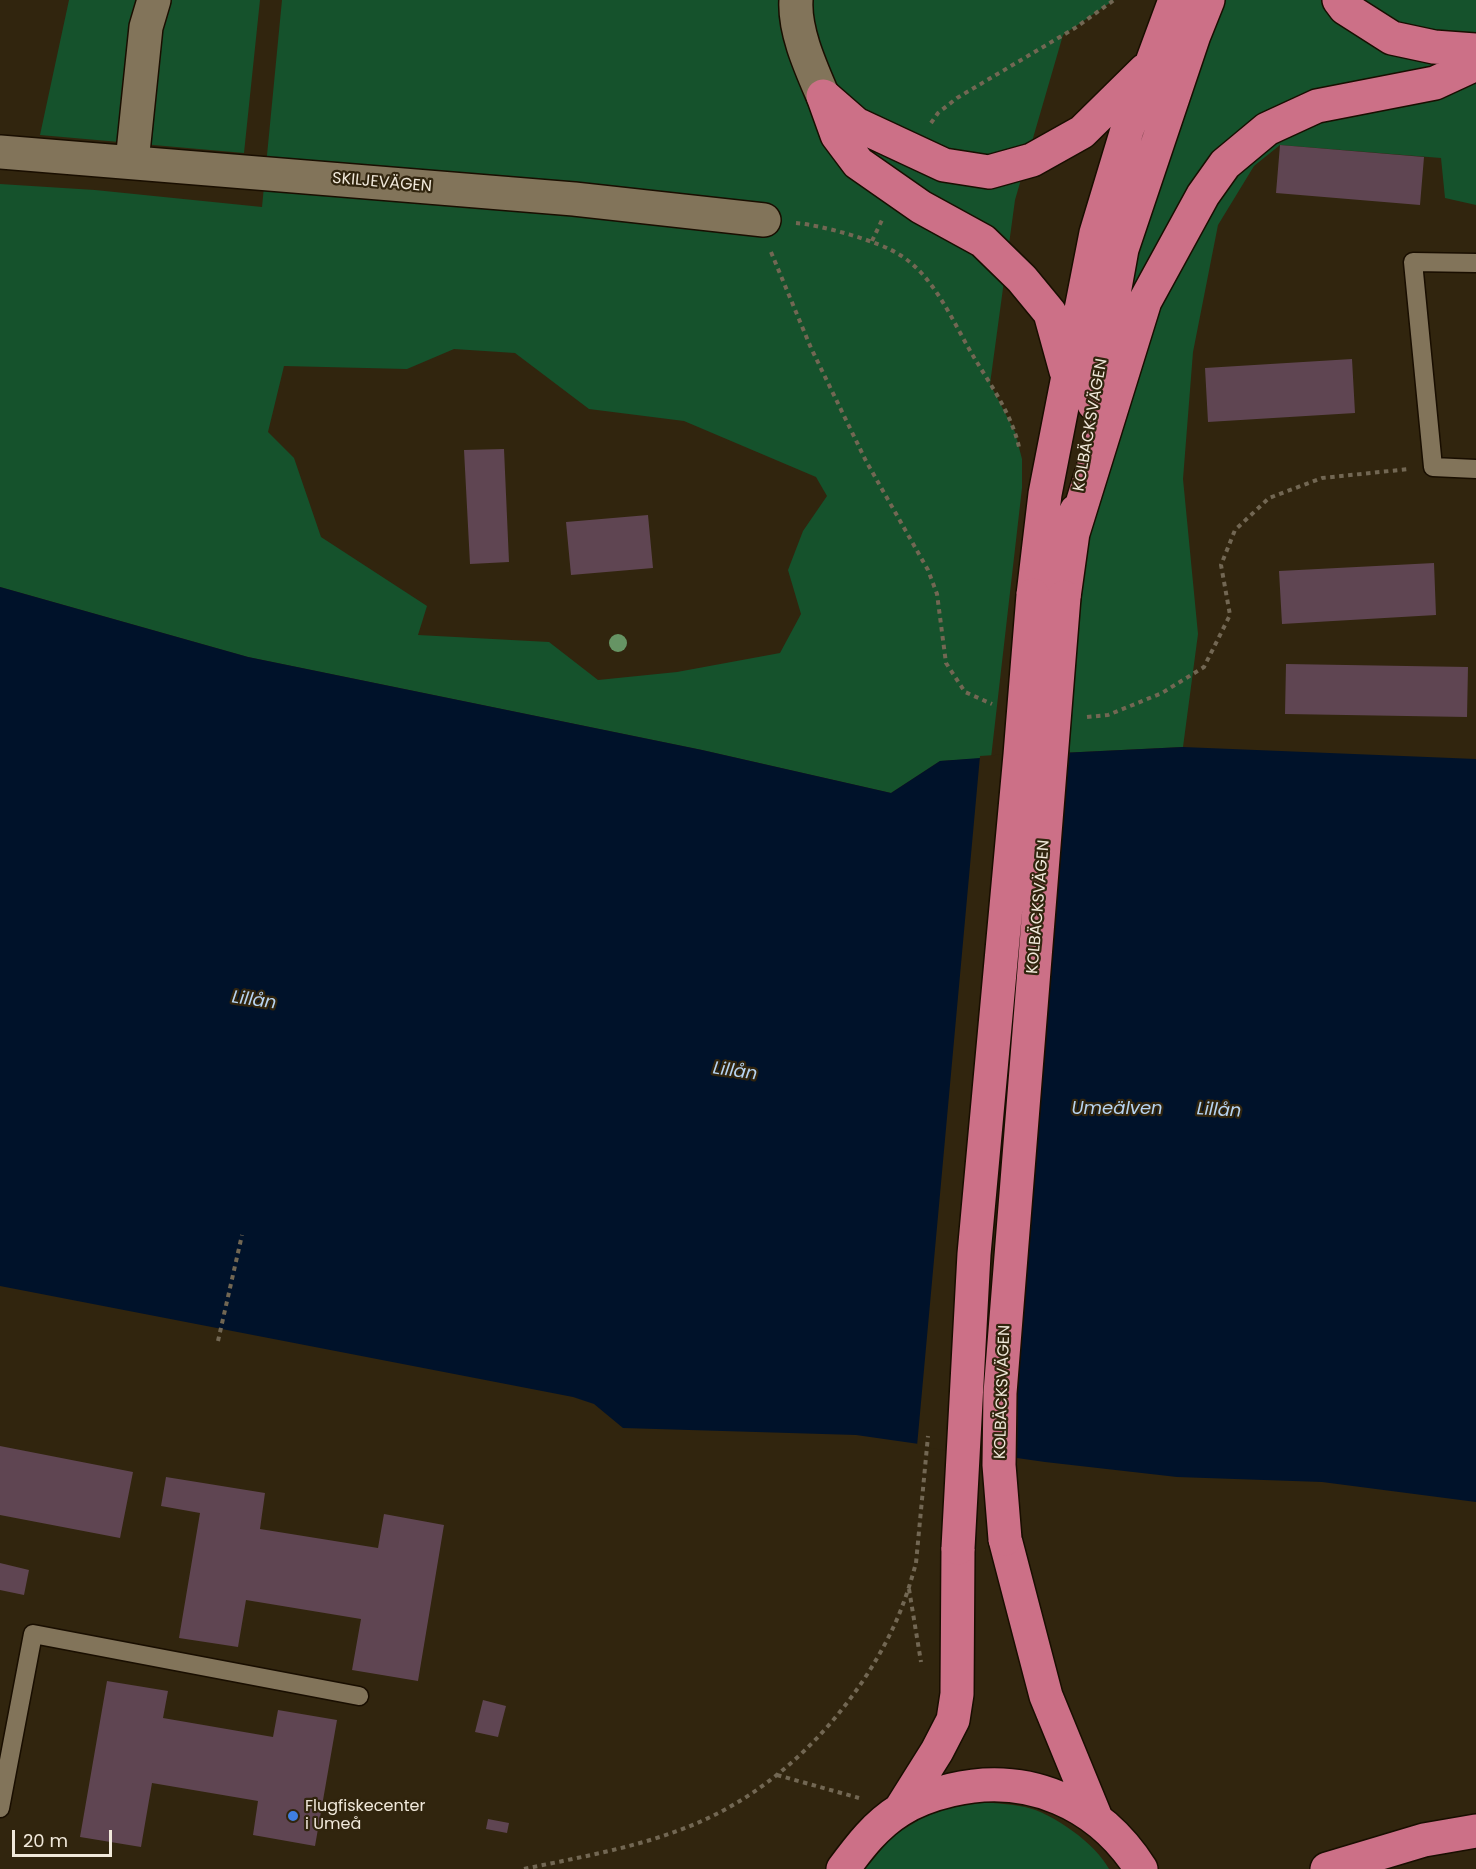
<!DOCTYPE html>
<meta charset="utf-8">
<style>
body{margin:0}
#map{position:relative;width:1476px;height:1869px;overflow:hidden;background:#31250e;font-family:Poppins,sans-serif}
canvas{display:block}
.scale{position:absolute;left:12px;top:1830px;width:100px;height:27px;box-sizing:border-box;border:3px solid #f1e9db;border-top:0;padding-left:8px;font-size:18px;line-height:21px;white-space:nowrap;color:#f1e9db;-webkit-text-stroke:4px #31250e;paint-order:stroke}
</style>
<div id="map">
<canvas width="1476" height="1869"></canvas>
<div class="scale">20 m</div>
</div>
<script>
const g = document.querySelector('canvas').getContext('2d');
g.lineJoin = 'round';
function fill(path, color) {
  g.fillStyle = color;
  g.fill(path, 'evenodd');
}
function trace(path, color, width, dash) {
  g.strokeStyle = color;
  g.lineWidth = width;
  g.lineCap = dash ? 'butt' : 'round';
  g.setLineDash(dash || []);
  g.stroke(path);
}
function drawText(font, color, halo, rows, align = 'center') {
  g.font = font + ' Poppins,sans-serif';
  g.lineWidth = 4.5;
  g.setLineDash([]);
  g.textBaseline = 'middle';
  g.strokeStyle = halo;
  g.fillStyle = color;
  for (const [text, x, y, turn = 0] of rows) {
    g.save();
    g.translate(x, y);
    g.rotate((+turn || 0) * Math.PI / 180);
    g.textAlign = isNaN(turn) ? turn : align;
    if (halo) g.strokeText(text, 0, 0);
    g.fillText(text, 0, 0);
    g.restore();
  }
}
const green = new Path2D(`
 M69 0H260L244 153 40 135Z
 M282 0H1114L1063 35 1015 200 990 384 1015 432 1022 459V488L991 758 940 761 891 793 702 750 248 657 0 587V184L95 190 262 207ZM454 349 515 353 589 409 684 421 816 477 827 496 803 531 788 570 801 614 780 653 677 672 598 680 549 642 418 635 427 606 321 537 294 458 268 432 284 366 407 369Z
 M1208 0H1476V205L1445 198 1441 158 1280 145 1254 166 1218 225 1193 352 1183 479 1198 634 1183 747 1020 755 1079 598 1111 313Z
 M979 1802C994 1803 1010 1804 1025 1807 1053 1813 1096 1844 1109 1869H865L891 1837 932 1812Z`);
const water = new Path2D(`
 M0 587 248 657 702 750 891 793 940 761 1020 755 1183 747 1476 759V1502L1322 1482 1177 1477 1045 1462 856 1435 623 1428 594 1404 573 1397 0 1286Z`);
const pier = new Path2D(`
 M1070 750 1057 866 1018 1371 1017 1461 917 1446 980 756Z`);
const building = new Path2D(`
 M1280 145 1424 157 1420 205 1276 193Z
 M1352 359 1355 413 1208 422 1205 368Z
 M504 449 509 562 470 564 464 450Z
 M648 515 653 568 571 575 566 522Z
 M1434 563 1436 615 1282 624 1279 571Z
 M1286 664 1468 667 1467 717 1285 714Z
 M0 1446 133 1472 120 1538 0 1515Z
 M166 1477 265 1493 260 1529 378 1548 384 1514 444 1525 418 1681 352 1670 361 1619 246 1600 238 1647 179 1638 200 1513 161 1506Z
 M0 1563 29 1570 24 1595 0 1590Z
 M107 1681 168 1691 163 1718 273 1737 278 1710 337 1720 315 1846 253 1835 258 1801 152 1783 141 1847 80 1837Z
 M483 1700 506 1706 498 1737 475 1732Z
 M488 1819 509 1823 507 1833 486 1829Z`);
const path = new Path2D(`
 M931 123 938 113 957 98 1075 28 1114 0
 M796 223C821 225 879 241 900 255 934 276 952 320 972 354 989 383 1011 412 1019 447
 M872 241 882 220
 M771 252 811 348 866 461 928 570 937 594 946 663 965 692 992 704
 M1087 717 1108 715 1162 693 1204 667 1230 615 1221 565 1235 530 1269 498 1322 478 1409 469
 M218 1341 242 1235
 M909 1589 921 1662
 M777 1775 859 1798
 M524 1869C585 1856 647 1846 704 1820 786 1783 855 1708 893 1628 903 1607 910 1585 916 1563`);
const lane = new Path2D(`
 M1476 263 1413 262 1433 467 1476 469
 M0 1808 33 1634 359 1696`);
const street = new Path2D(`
 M796 0C794 31 811 68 823 96
 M0 152 574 199 764 220
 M132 162 146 27 154 0`);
const highway = new Path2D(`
 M1339 0 1345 8 1392 38 1434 47 1476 50
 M823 96 837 135 858 163 921 207 983 241 1022 279 1050 313 1066 371
 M825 97 856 124 944 165 989 172 1032 160 1082 132 1145 70
 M1094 404 1122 249 1194 35 1208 0
 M1073 533 1145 301 1203 195 1225 164 1267 129 1317 106 1435 83 1476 64
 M1033 595 1045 494 1096 233 1127 130 1175 0
 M1064 597 1076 511
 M1005 1539 1046 1696 1096 1818
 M900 1810 937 1751 953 1720 957 1694 958 1548
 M843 1869C860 1846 876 1825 900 1810 916 1800 934 1794 951 1790 1028 1772 1099 1803 1141 1869
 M1327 1869 1424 1840 1476 1831`);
const pathBridge = new Path2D(`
 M916 1563 928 1436`);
const highwayBridge = new Path2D(`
 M1005 1539 999 1465 1000 1393 1064 597
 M958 1548 974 1254 1020 755 1033 595`);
const trees = [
 [618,643]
];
const markers = [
 [293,1816,6,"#3f7fe0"]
];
const streetNames = [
 ["SKILJEVÄGEN",382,183,5],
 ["KOLBÄCKSVÄGEN",1091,425,-80],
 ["KOLBÄCKSVÄGEN",1039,907,-85],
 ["KOLBÄCKSVÄGEN",1003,1392,-88]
];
const poiNames = [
 ["Flugfiskecenter",305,1807],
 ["i Umeå",305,1825]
];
const waterNames = [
 ["Lillån",254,1001,8],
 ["Lillån",735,1072,8],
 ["Umeälven",1117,1109],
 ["Lillån",1219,1111,3]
];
fill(green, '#15522c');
fill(water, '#00122a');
fill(pier, '#31250e');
fill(building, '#5f4552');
trace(lane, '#190e00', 21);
trace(street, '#190e00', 36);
trace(highway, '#190e00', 36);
trace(path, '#726753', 4, [4.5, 4.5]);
trace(lane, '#82745a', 18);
trace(street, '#82745a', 33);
trace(highway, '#cc7087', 33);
trace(highwayBridge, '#190e00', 36, []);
trace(pathBridge, '#726753', 4, [4.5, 4.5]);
trace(highwayBridge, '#cc7087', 33);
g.fillStyle = '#669464';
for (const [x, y] of trees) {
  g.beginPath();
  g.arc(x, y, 9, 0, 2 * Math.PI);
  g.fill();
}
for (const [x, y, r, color] of markers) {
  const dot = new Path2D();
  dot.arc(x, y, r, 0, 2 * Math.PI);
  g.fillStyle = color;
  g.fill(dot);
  trace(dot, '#31250e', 2);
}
drawText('16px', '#f1e9db', '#31250e', streetNames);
drawText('16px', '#f1e9db', '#31250e', poiNames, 'left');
drawText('italic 18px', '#b7d4f2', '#31250e', waterNames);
</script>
